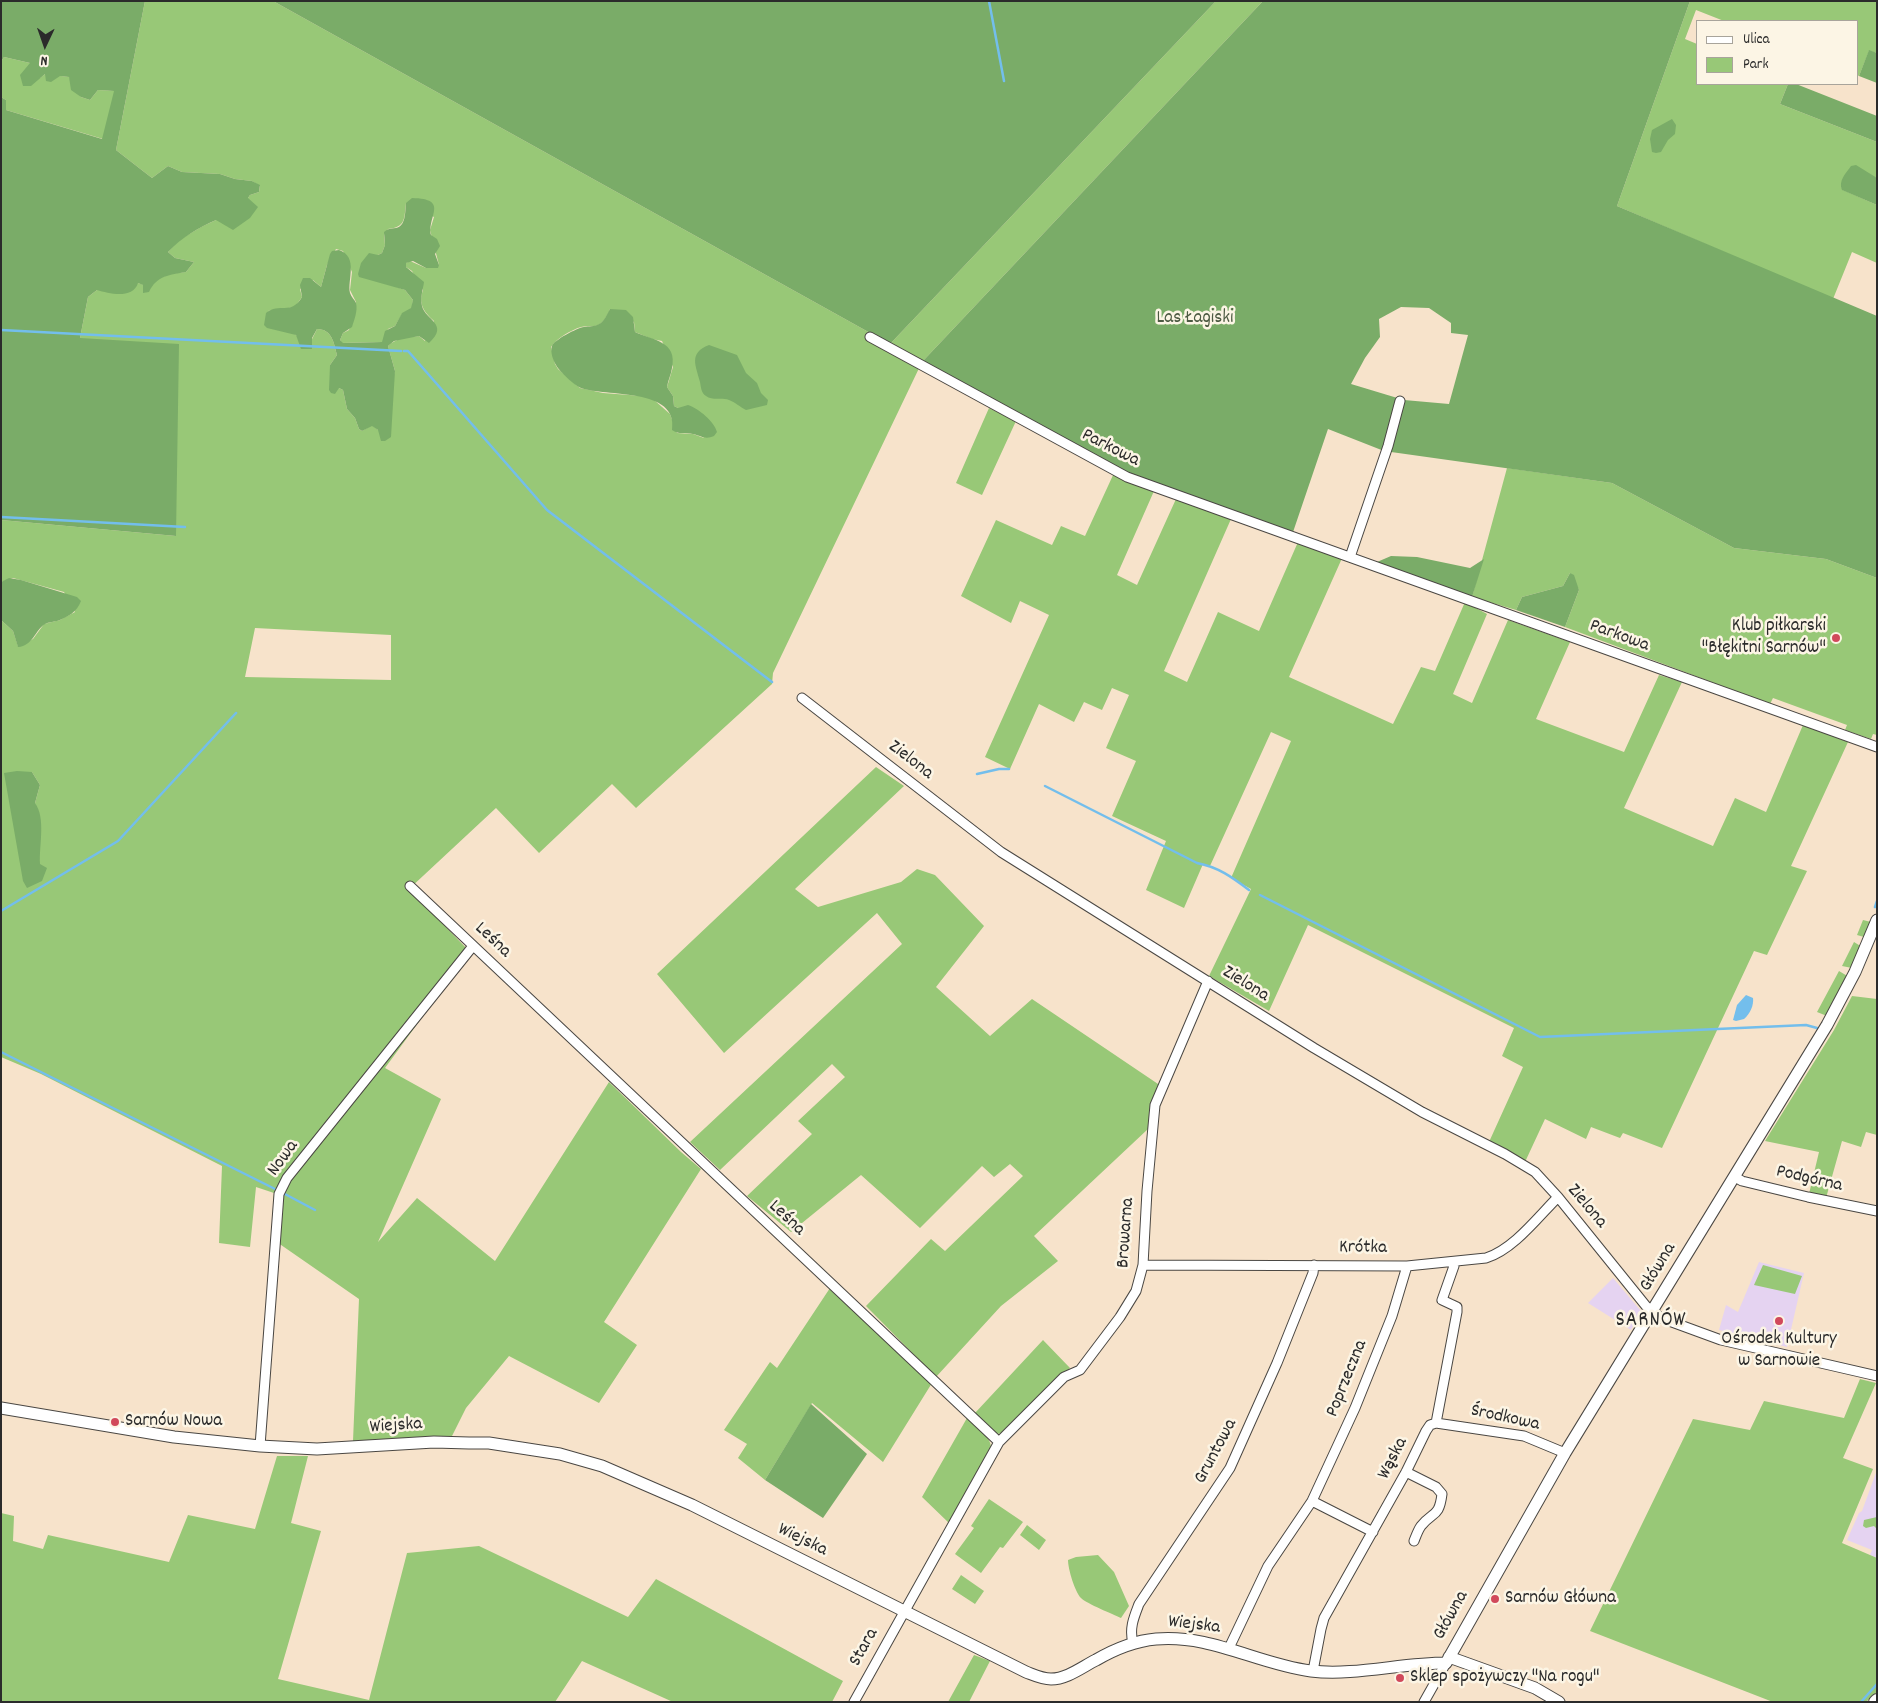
<!DOCTYPE html>
<meta charset="utf-8">
<style>
body{margin:0}
#map{position:relative;width:1878px;height:1703px;overflow:hidden;background:#f7e3cb;font-family:Dekko,sans-serif}
canvas{display:block}
.frame{position:absolute;inset:0;border:2px solid #2b2b2b;pointer-events:none}
.legend{position:absolute;left:1696px;top:20px;width:162px;height:65px;box-sizing:border-box;background:#fcf5e5;border:1px solid #a8a49b;margin:0;padding:6px 9px;list-style:none;font-size:15px;color:#2b2b2b}
.legend li{display:flex;align-items:center;gap:10px;height:25px}
.legend b{width:25px;border:1px solid #a8a49b}
.north{position:absolute;left:20px;top:20px;width:50px;height:50px;-webkit-text-stroke:4px #fcf5e5;paint-order:stroke;rotate:183deg;font-size:14px;font-weight:700;line-height:20px;text-align:center;color:#2b2b2b}
.north::after{content:'';display:block;margin:auto;width:18px;height:22px;background:#2b2b2b;clip-path:polygon(50% 0,100% 100%,50% 72%,0 100%)}
</style>
<div id="map">
<canvas width="1878" height="1703"></canvas>
<div class="frame"></div>
<ul class="legend">
<li><b style="height:6px;background:#fff"></b>Ulica</li>
<li><b style="height:14px;background:#98c877"></b>Park</li>
</ul>
<div class="north">N</div>
</div>
<script>
const g = document.querySelector('canvas').getContext('2d');
g.lineJoin = 'round';
function fill(path, color) {
  g.fillStyle = color;
  g.fill(path, 'evenodd');
}
function trace(path, color, width, dash) {
  g.strokeStyle = color;
  g.lineWidth = width;
  g.lineCap = dash ? 'butt' : 'round';
  g.setLineDash(dash || []);
  g.stroke(path);
}
function drawText(font, color, halo, rows, align = 'center') {
  g.font = font + ' Dekko,sans-serif';
  g.lineWidth = 5;
  g.setLineDash([]);
  g.textBaseline = 'middle';
  g.strokeStyle = halo;
  g.fillStyle = color;
  for (const [text, x, y, turn = 0] of rows) {
    g.save();
    g.translate(x, y);
    g.rotate((+turn || 0) * Math.PI / 180);
    g.textAlign = isNaN(turn) ? turn : align;
    if (halo) g.strokeText(text, 0, 0);
    g.fillText(text, 0, 0);
    g.restore();
  }
}
const built = new Path2D(`
 M1759 1262 1804 1273 1787 1347 1719 1330 1726 1305 1738 1312Z
 M1613 1278 1641 1311 1631 1330 1588 1303Z
 M1877 1470V1558L1870 1555 1872 1550 1847 1540 1859 1513 1862 1511Z`);
const green = new Path2D(`
 M145 1H273L890 344 1216 1H1263L922 362 773 673 772 684 636 808 612 784 539 853 496 808 409 889 470 952 385 1068 441 1099 378 1242 417 1198 495 1261 609 1082 681 1152 701 1169 604 1322 637 1345 599 1403 509 1356 466 1408 452 1436 385 1442 353 1441 359 1299 271 1238 274 1193 256 1187 250 1247 219 1243 222 1166 41 1074 1 1057V620L13 631 18 646 33 639 44 624 60 620 75 612 64 592 13 578 1 582V520L176 536 80 338 88 297 97 290 138 283C153 289 153 279 165 276 171 273 179 273 186 272L194 262 175 258 168 252 179 240 203 226 216 220 248 198 250 195 259 192 260 186 252 181 235 179 220 174 182 172 168 166 152 178 116 150ZM406 203 434 217 430 230 439 265 426 268 410 261 406 263V267L412 271 423 290C418 304 424 312 434 321L425 341 419 336C408 337 396 338 388 346L395 371 378 430 372 425 362 431 359 429 355 418 347 409 343 390 339 388 330 365 337 355C334 343 332 329 317 329L312 339V349L268 311 295 307 302 297 300 289 313 280 321 287 327 265 336 249 343 251 352 272 350 290 356 302 349 330 343 333 340 340 342 343 383 342 388 329 395 326 402 314 412 308 413 300 405 290 391 285 378 255 382 253 385 245 384 235 388 229C406 227 404 219 406 203ZM610 309 634 322 635 332 652 339 662 341 673 367 667 387 673 396 674 406 678 408 704 438 693 434 677 433 670 414 653 399 642 396 603 393 580 388 558 369 555 364 551 347C557 338 571 330 581 327 588 325 596 328 601 323 605 320 608 314 610 309ZM255 628 391 635V680L245 677ZM32 772 40 785 35 803 40 864Z
 M1690 1H1877V53L1869 51 1859 76 1857 75V21H1724L1696 10 1685 39 1697 44V84H1788L1780 104 1877 142V178L1871 176 1841 186 1843 190 1877 205V263L1852 252 1833 299 1617 206Z
 M4 57 30 63 40 78 45 74 69 77 81 97 90 100 98 90 115 91 103 139 6 110V100L1 97V62Z
 M989 408 1016 421 982 495 956 483Z
 M1507 468 1612 483 1734 548 1826 559 1877 578V735L1873 734 1871 739 1845 730 1847 725 1773 698 1770 704 1565 627 1579 590 1570 573 1563 586 1522 597 1516 610 1472 597Z
 M1114 473 1154 491 1117 575 1137 585 1176 499 1231 519 1164 671 1187 682 1218 612 1259 631 1298 542 1343 556 1289 677 1393 724 1421 667 1435 671 1465 602 1487 614 1453 694 1472 703 1508 620 1570 642 1536 719 1624 752 1659 675 1682 682 1624 808 1713 846 1735 798 1766 812 1803 725 1848 742 1791 866 1807 871 1767 955 1754 951 1662 1148 1623 1133 1620 1138 1591 1127 1586 1139 1545 1119 1525 1162 1489 1142 1523 1067 1502 1056 1514 1028 1308 925 1269 1011 1209 976 1251 889 1231 878 1291 741 1271 732 1210 866 1203 864 1184 908 1146 890 1166 841 1112 816 1136 761 1106 748 1129 695 1112 688 1102 710 1084 702 1074 722 1039 704 1010 769 985 757 1049 615 1020 601 1011 623 961 596 996 520 1052 545 1061 526 1085 536Z
 M876 767 904 786 795 889 818 907 901 882 917 869 935 875 984 926 936 987 990 1036 1032 999 1161 1086 1148 1129 1034 1236 1058 1261 1001 1306 936 1377 866 1306 931 1239 945 1251 1023 1176 1010 1164 994 1177 982 1166 920 1228 861 1175 791 1232 747 1196 812 1134 798 1121 845 1077 832 1064 720 1170 690 1142 902 944 877 913 724 1053 657 974Z
 M1863 920 1871 922 1864 937 1857 935Z
 M1854 942 1862 947 1852 968 1842 966Z
 M1839 971 1849 977 1827 1016 1817 1012Z
 M1852 996 1877 999V1135L1866 1132 1861 1147 1842 1141 1826 1198 1809 1194 1819 1152 1765 1141 1834 1030Z
 M1763 1265 1802 1276 1795 1294 1754 1285Z
 M830 1288 932 1383 883 1462 812 1403 765 1480 738 1458 747 1444 724 1430 770 1362 777 1368Z
 M1043 1340 1070 1368 1005 1431 998 1434 995 1433 975 1413Z
 M1860 1379 1876 1383 1843 1458 1873 1469 1842 1543 1877 1558V1692L1866 1702H1773L1590 1631 1693 1419 1750 1430 1764 1401 1844 1418Z
 M967 1418C977 1427 993 1437 991 1451L950 1524 922 1497Z
 M277 1456H308L291 1523 321 1531 278 1679 369 1700 407 1553 479 1546 628 1617 656 1579 843 1681 832 1702H673L582 1661 555 1702H1V1513L14 1516 13 1541 43 1549 48 1535 169 1562 188 1515 255 1529Z
 M989 1499 1023 1522 1003 1548 1000 1547 981 1573 955 1554 974 1528 971 1526Z
 M1877 1517V1529L1874 1526 1866 1528 1863 1526 1864 1520Z
 M1027 1525 1046 1540 1039 1550 1020 1535Z
 M1098 1555 1114 1572 1129 1606 1121 1618C1113 1614 1087 1604 1081 1598 1075 1592 1068 1569 1068 1560L1076 1557Z
 M961 1575 984 1591 975 1604 952 1589Z
 M974 1655 990 1661 969 1702H948Z`);
const forest = new Path2D(`
 M1 1H145L116 150 152 178 168 166 182 172 220 174 235 179 252 181 260 185 259 192 250 195 248 198 258 207 250 218 233 230 216 220C198 228 182 237 168 252L175 258 194 262 186 272C170 275 157 275 149 292L143 293V285L138 283C133 299 110 294 97 290L88 297 80 338 179 344 176 536 1 520V97L6 100V110L102 139 114 91 98 90 90 100 81 97 71 90 69 77 60 76 51 82 46 81 45 74 31 86H23L20 75 30 63 4 57 1 62Z
 M273 1H1216L890 344Z
 M1263 1H1690L1617 206 1877 316V578L1826 559 1734 548 1612 483 1384 451 1328 429 1292 535 1130 476 922 362ZM1401 307 1429 308 1451 323V333L1468 335 1449 404 1404 400 1351 384 1365 358 1380 337 1379 319Z
 M1869 50 1877 53V83L1859 76Z
 M1788 84H1796L1877 116V142L1780 104Z
 M1672 119 1676 125 1675 134 1668 140 1661 152 1656 153 1652 152 1650 139 1652 130Z
 M1856 165 1877 178V205L1842 190C1838 181 1846 173 1851 166Z
 M412 198C450 199 427 216 431 235L437 239 440 246 435 254 439 265 438 268H426L413 261 406 263V267L424 282C423 290 420 297 422 306 425 320 450 324 429 343L419 336 394 341 388 346 395 371 391 437 385 441H381L378 430 372 426 362 431 359 429 355 418 347 409 343 390 339 388 335 394 331 393 329 390 330 365 337 355C334 343 332 329 317 329L312 338V349H301L296 335 267 328 264 325 266 313C279 302 291 316 302 297L300 285 303 278H310L321 287 330 254 332 251 339 250C359 257 347 280 350 293 351 297 355 300 356 303 358 311 354 320 352 327L343 333 340 340 343 343 382 342 385 331 395 326 402 313 411 308 413 300 405 290 359 277 358 274 361 263 369 253 378 255 382 253 385 245 384 232C389 228 390 229 396 228 406 226 405 212 406 203Z
 M610 309 626 310 633 317 635 332C652 340 678 341 672 368 671 375 668 380 667 387L673 396 674 406 678 408 688 405C699 409 714 421 717 432L714 436C705 440 702 436 693 434 685 432 679 435 672 430 679 387 605 397 581 388 574 385 560 372 556 365 553 360 550 352 552 346 554 340 577 328 584 327 589 326 594 327 599 324 604 322 607 314 610 309Z
 M709 345 737 355 746 373 757 383 761 393 768 400 767 405 746 410C740 407 735 402 729 400 722 397 712 401 706 396 701 393 701 387 700 382 696 366 688 353 709 345Z
 M1391 556 1417 557 1470 568 1484 559 1472 597 1377 562Z
 M1570 573 1574 575 1579 590 1565 627 1516 610 1522 597 1563 586Z
 M9 578 21 580 77 597 81 601C77 612 68 617 57 621 53 622 49 622 45 624 35 630 33 646 18 647L13 631 1 620V582Z
 M17 771 32 772 40 785 35 803C46 818 39 845 40 864L47 868 42 881 27 888 23 881 4 773Z
 M811 1404 867 1454 823 1518 765 1480Z`);
const water = new Path2D(`
 M1746 995 1753 998C1754 1005 1750 1014 1744 1019L1736 1021 1733 1020 1737 1005Z`);
const stream = new Path2D(`
 M989 1 1004 81
 M1 330 401 351
 M404 351H408L547 510 772 682
 M1 517 185 527
 M977 774 999 769H1009
 M1045 786 1197 863C1218 867 1232 877 1249 890
 M1260 895 1540 1037 1806 1025 1817 1028
 M1875 907 1877 901
 M1 911 118 841 236 713
 M1 1052 275 1189
 M283 1193 315 1210
 M1861 1702 1877 1684`);
const street = new Path2D(`
 M870 337 1127 477 1877 747
 M1350 557 1388 446 1400 401
 M802 698 1001 852 1314 1048 1422 1112 1505 1154 1535 1172 1558 1197 1646 1306 1661 1318 1721 1340 1877 1376
 M410 886 999 1442
 M1735 1177 1742 1181 1808 1197 1877 1211
 M1143 1265 1407 1266 1486 1258C1513 1250 1538 1217 1558 1197
 M1436 1423 1524 1436 1565 1453
 M260 1446 279 1194 287 1178 473 946
 M1406 1472 1436 1487 1442 1494C1439 1518 1433 1511 1421 1526 1418 1530 1416 1536 1414 1541
 M1312 1501 1373 1532
 M1133 1643C1129 1628 1134 1617 1139 1604L1230 1468 1277 1363 1313 1273 1314 1265
 M1229 1648 1268 1566 1312 1501 1355 1408 1392 1316 1407 1266
 M1313 1671 1321 1629 1324 1618 1406 1472 1426 1431 1430 1425 1436 1423 1457 1312V1307L1442 1300 1454 1266V1262
 M854 1702 999 1442 1064 1377 1080 1370 1120 1317 1136 1291 1143 1265 1147 1191 1155 1105 1208 981
 M1424 1702 1446 1663`);
const secondary = new Path2D(`
 M1 1408 174 1437 260 1446 317 1449 434 1442 469 1443H489L560 1454 602 1466 692 1505 1026 1672C1034 1675 1042 1679 1051 1679 1067 1679 1082 1667 1096 1660 1115 1649 1134 1641 1156 1639 1211 1634 1257 1664 1311 1671 1355 1676 1401 1663 1446 1663L1565 1453 1827 1025 1855 972 1877 920
 M1449 1657 1535 1688 1559 1702`);
const primary = new Path2D(`
 M1875 1702 1877 1700`);
const markers = [
 [1836,638,5,"#d1495b"],
 [1779,1321,5,"#d1495b"],
 [115,1422,5,"#d1495b"],
 [1495,1599,5,"#d1495b"],
 [1400,1678,5,"#d1495b"]
];
const parkNames = [
 ["Las Łagiski",1195,319]
];
const streetNames = [
 ["Parkowa",1110,449,27],
 ["Parkowa",1619,637,20],
 ["Zielona",910,761,38],
 ["Leśna",492,941,43],
 ["Zielona",1245,985,32],
 ["Nowa",284,1159,-54],
 ["Podgórna",1809,1180,13],
 ["Zielona",1586,1207,50],
 ["Leśna",786,1219,43],
 ["Browarna",1127,1233,-86],
 ["Krótka",1363,1249,1],
 ["Główna",1659,1268,-59],
 ["Poprzeczna",1348,1379,-68],
 ["Środkowa",1505,1419,12],
 ["Wiejska",396,1427,-4],
 ["Gruntowa",1217,1452,-62],
 ["Wąska",1394,1459,-63],
 ["Wiejska",802,1541,26],
 ["Główna",1452,1616,-61],
 ["Wiejska",1194,1626,7],
 ["Stara",865,1648,-61]
];
const poiNames = [
 ["Klub piłkarski",1826,627,"right"],
 ["\"Błękitni Sarnów\"",1826,649,"right"],
 ["Ośrodek Kultury",1779,1340,"center"],
 ["w Sarnowie",1779,1362,"center"],
 ["Sarnów Nowa",125,1422],
 ["Sarnów Główna",1505,1599],
 ["Sklep spożywczy \"Na rogu\"",1410,1678]
];
const quarterNames = [
 ["SARNÓW",1651,1322]
];
fill(built, '#e5d3f1');
fill(green, '#98c877');
fill(forest, '#7aac68');
fill(water, '#73beec');
trace(stream, '#73beec', 2.5);
trace(street, '#4a4743', 11);
trace(secondary, '#4a4743', 13);
trace(primary, '#4a4743', 14);
trace(street, '#fff', 9);
trace(secondary, '#fff', 11);
trace(primary, '#fff', 12);
for (const [x, y, r, color] of markers) {
  const dot = new Path2D();
  dot.arc(x, y, r, 0, 2 * Math.PI);
  g.fillStyle = color;
  g.fill(dot);
  trace(dot, '#fcf5e5', 2);
}
drawText('19px', '#4c5a42', '#fcf5e5', parkNames);
drawText('19px', '#2b2b2b', '#fcf5e5', streetNames);
drawText('19px', '#2b2b2b', '#fcf5e5', poiNames, 'left');
g.letterSpacing = '1px';
drawText('21px', '#2b2b2b', '#fcf5e5', quarterNames);
g.letterSpacing = '0px';
</script>
